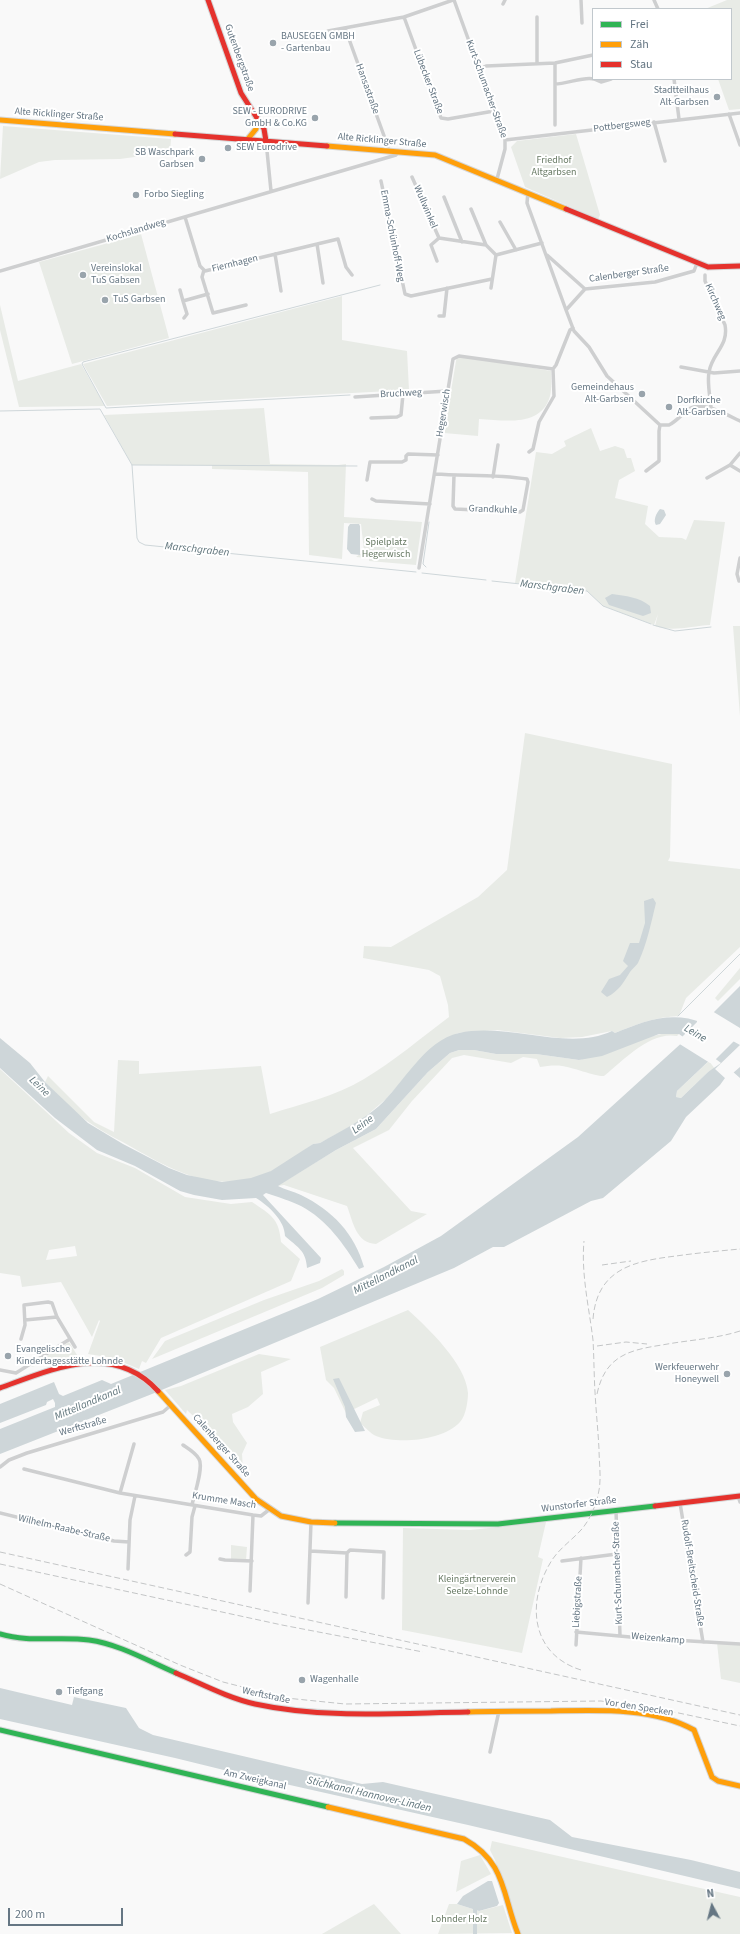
<!DOCTYPE html>
<meta charset="utf-8">
<style>
body{margin:0}
#map{position:relative;width:740px;height:1934px;overflow:hidden;background:#f9f9f9;font-family:"Source Sans 3",sans-serif}
canvas{display:block}
.legend{position:absolute;left:592px;top:8px;width:140px;height:72px;box-sizing:border-box;background:#fff;border:1px solid #c1c8cd;margin:0;padding:5px 7px;list-style:none;font-size:12px;color:#657683}
.legend li{display:flex;align-items:center;gap:8px;height:20px}
.legend b{width:20px;border:1px solid #c1c8cd}
.north{position:absolute;left:692px;top:1886px;width:40px;height:40px;-webkit-text-stroke:3px #fff;paint-order:stroke;rotate:353deg;font-size:11px;font-weight:700;line-height:16px;text-align:center;color:#657683}
.north::after{content:'';display:block;margin:auto;width:14px;height:18px;background:#657683;clip-path:polygon(50% 0,100% 100%,50% 72%,0 100%)}
.scale{position:absolute;left:8px;top:1908px;width:115px;height:18px;box-sizing:border-box;border:2px solid #657683;border-top:0;padding-left:5px;font-size:12px;line-height:14px;white-space:nowrap;color:#657683;-webkit-text-stroke:3px #fff;paint-order:stroke}
</style>
<div id="map">
<canvas width="740" height="1934"></canvas>
<ul class="legend">
<li><b style="height:5px;background:#30b455"></b>Frei</li>
<li><b style="height:5px;background:#ff9f0a"></b>Zäh</li>
<li><b style="height:5px;background:#e5322d"></b>Stau</li>
</ul>
<div class="north">N</div>
<div class="scale">200 m</div>
</div>
<script>
const g = document.querySelector('canvas').getContext('2d');
g.lineJoin = 'round';
function fill(path, color) {
  g.fillStyle = color;
  g.fill(path, 'evenodd');
}
function trace(path, color, width, dash) {
  g.strokeStyle = color;
  g.lineWidth = width;
  g.lineCap = dash ? 'butt' : 'round';
  g.setLineDash(dash || []);
  g.stroke(path);
}
function drawText(font, color, halo, rows, align = 'center') {
  g.font = font + ' "Source Sans 3",sans-serif';
  g.lineWidth = 4;
  g.setLineDash([]);
  g.textBaseline = 'middle';
  g.strokeStyle = halo;
  g.fillStyle = color;
  for (const [text, x, y, turn = 0] of rows) {
    g.save();
    g.translate(x, y);
    g.rotate((+turn || 0) * Math.PI / 180);
    g.textAlign = isNaN(turn) ? turn : align;
    if (halo) g.strokeText(text, 0, 0);
    g.fillText(text, 0, 0);
    g.restore();
  }
}
const green = new Path2D(`
 M727 0H740V109L729 110 718 79H731V9H705Z
 M3 126 171 139 170 152 120 159 55 160 39 162 0 179Z
 M576 134 600 215 598 219 525 187 511 147 517 141Z
 M141 234 169 338 72 364 39 262Z
 M342 296V340L407 351 409 390 107 406 83 364Z
 M0 305 18 381 81 364 105 406 19 407 0 330Z
 M457 355 551 371C551 379 552 388 550 396 541 428 504 420 479 419L478 436 444 433Z
 M264 408 270 464 338 465 346 464 344 517 422 522 416 565 369 561V558L356 557 364 551 361 524 344 523 342 559 309 555 308 472 212 469V465H132L104 415Z
 M591 428 600 451 615 446 624 449 627 458H631L635 471 619 480 615 498 648 506 645 524 659 537 682 538 686 540 694 520 725 522 710 625C693 626 671 632 655 626L658 614 654 625 603 606 587 591 515 583 536 452 552 454 566 446 564 441Z
 M733 626H740V716Z
 M525 733 672 764 670 857 668 861 740 869V947L686 998 679 1016C655 1017 637 1024 615 1033L612 1031 582 1037 560 1038 497 1030 458 1033 431 1049 386 1099 359 1122 320 1143 313 1144C297 1155 280 1169 261 1176 213 1192 176 1172 135 1149 120 1140 104 1133 90 1123 73 1112 59 1096 45 1082L48 1076 94 1122 114 1132 118 1060 139 1061V1074L261 1066 270 1114C301 1104 336 1096 364 1079 394 1061 421 1038 449 1017L448 1005 440 976 429 970 363 958 364 946 391 947 478 897 507 870Z
 M740 968V979L718 1001 715 998Z
 M666 1033 679 1034 677 1036C650 1031 624 1060 604 1076 598 1077 571 1067 562 1066 555 1065 547 1066 540 1067L537 1059 523 1057 511 1063 464 1055 452 1058 412 1101 389 1130 353 1148 411 1211 427 1214 376 1244C356 1243 353 1222 347 1206L284 1185 277 1186 336 1150 376 1129 428 1072 450 1053 459 1050H474L496 1054H536L579 1060 628 1045 648 1037Z
 M709 1061 715 1069 708 1072 681 1098 676 1097 677 1091Z
 M0 1069 69 1133 97 1153 135 1168 185 1197 231 1204 252 1202C271 1215 279 1218 281 1242L300 1259 291 1281 161 1338 146 1363 142 1361 139 1369 113 1358 88 1354 100 1321 99 1320 92 1337 61 1282 22 1287 20 1276 0 1273ZM75 1246 77 1256 46 1260 49 1250Z
 M342 1269 344 1271V1275L322 1288 152 1359 165 1341 264 1300 319 1281Z
 M408 1310C428 1328 466 1364 468 1393 468 1400 466 1416 460 1422 444 1440 399 1445 376 1436 371 1434 365 1427 360 1423L363 1412 380 1405 377 1398 346 1413 334 1388 326 1380 320 1347Z
 M69 1342 77 1355 31 1367 36 1363Z
 M259 1354 291 1359 261 1372 263 1394 248 1407 232 1414 233 1422 247 1443 242 1454 243 1469 219 1441 187 1410 186 1414 165 1390 181 1386Z
 M546 1522 538 1557 543 1559 522 1653 402 1630 403 1528 470 1530Z
 M231 1545 247 1547 246 1560 231 1559Z
 M717 1643 740 1645V1683L721 1679Z
 M492 1841 740 1897V1934H520L495 1860 490 1850Z
 M480 1855 491 1874 456 1892 461 1861Z
 M374 1904 401 1934H322Z
 M449 1904H457L479 1911 503 1905 512 1933 438 1934Z`);
const water = new Path2D(`
 M660 509 664 510 666 515 660 524 656 525C653 521 656 513 660 509Z
 M350 524H359L360 526V555L351 554 347 549 348 527Z
 M612 594C626 596 639 597 650 606L651 613 643 616 609 605 605 598Z
 M653 898 656 903C651 923 647 944 638 963 636 966 632 969 630 972 623 983 619 991 607 997L601 992 609 979 620 975 628 966 623 961 630 943H639L645 923 644 901Z
 M740 986V1032L731 1040 740 1045V1078L732 1071 725 1078 720 1085 686 1117 671 1141 603 1198 591 1201 504 1247H493L454 1268 152 1394 0 1454V1429L55 1407V1403L53 1399 47 1402 46 1405 0 1423V1404L54 1382 59 1394 63 1396 102 1380 111 1384 318 1299 384 1267 441 1236 578 1137 686 1039 679 1034H659L602 1056 579 1060 536 1054H496L474 1050H459L450 1053 428 1072 376 1129 336 1150 278 1186C285 1190 293 1191 301 1195 332 1210 355 1234 364 1267L359 1269C344 1244 327 1220 301 1206 291 1201 278 1197 266 1193L263 1195 321 1258 320 1263 307 1268C306 1250 297 1247 285 1236 285 1221 269 1206 256 1198L222 1200 194 1195 180 1191 135 1166 97 1150 55 1118 0 1068V1038L30 1063 45 1082 88 1123 123 1144 169 1168 187 1175 222 1182 251 1178 271 1171 313 1144 320 1143C341 1131 361 1121 379 1106 403 1084 425 1040 459 1033 508 1022 568 1052 612 1031L615 1033C644 1021 672 1010 703 1023ZM713 1057 721 1063 708 1072 681 1098 676 1097 677 1091Z
 M339 1378 365 1431 355 1432 346 1417 345 1407 333 1379Z
 M0 1688 72 1705 74 1697 126 1708 139 1728 153 1735 362 1784 383 1782 550 1820 572 1837 691 1860 740 1872V1889L468 1825 232 1772 175 1758 0 1719Z
 M488 1881H492L499 1903 497 1906 479 1911 457 1904 463 1896Z`);
const pier = new Path2D(`
 M712 1011 740 1028V1035L715 1060 710 1063 678 1043 682 1039 681 1038 685 1034 684 1031H688L697 1022V1020H702Z
 M740 1045V1067L726 1079 715 1069Z`);
const stream = new Path2D(`
 M350 395 106 408 82 364 83 362 380 285
 M0 411 100 409 132 465 137 538 139 542 145 545 416 572
 M132 465 357 466
 M426 567 423 564 429 522
 M422 573 486 580
 M492 581 587 591 603 606 651 624
 M653 625 675 631 711 627
 M678 1016 740 954`);
const canal = new Path2D(`
 M475 1934V1909`);
const street = new Path2D(`
 M454 0 505 140V149L497 179
 M581 0 582 23
 M654 0 658 9
 M503 4 505 0
 M404 17 441 118 448 119 494 111
 M345 28 387 144 388 150
 M328 31 404 17 453 0
 M537 64V17
 M479 69 486 66 555 63 593 55
 M594 79 601 82 611 79
 M674 79 679 119
 M555 84C566 84 586 76 593 79
 M729 114 740 145
 M654 122 665 161
 M555 125V63
 M505 140 740 113
 M266 141 271 191
 M412 177 439 238
 M381 181 405 294 411 296 492 279
 M528 192 527 203 566 310
 M444 197 462 242
 M471 209 486 245
 M185 217 200 266 205 271 338 239 346 267 352 275
 M500 222 516 250
 M317 244 323 283
 M275 254 281 291
 M547 255 585 289
 M437 261 431 245 439 238 486 245 496 255
 M697 263 694 271 655 282 585 289 566 310 574 331 589 347 607 376 660 425H669C677 421 682 414 689 409 703 400 727 415 740 421
 M204 270 202 277 213 313 246 305
 M0 271 396 155 398 151
 M705 275V281L725 325C729 346 712 353 709 372 707 383 710 396 711 407
 M491 288 496 255 542 243
 M180 290 183 301
 M439 316H444L447 288
 M184 318 187 314 183 301 208 294
 M681 367 714 373 740 371
 M355 397 447 391
 M371 418 397 417 401 415 403 394
 M529 452 533 449 539 422 554 396 553 369
 M730 465 740 471
 M646 471 659 461V431L660 425
 M435 474C465 476 497 474 527 479L528 482 523 510 520 512 455 509 453 506 454 475
 M493 477 498 445
 M707 478 730 465 740 453
 M367 480 370 462H402L406 460V456L408 454 438 455
 M372 499 376 501 430 504
 M419 568 453 359 459 356 553 369 556 365 570 330 573 328
 M739 581 737 574 740 558
 M25 1320 57 1317
 M21 1339 25 1325 24 1305 48 1302 52 1303 57 1317 75 1347
 M0 1370 16 1373 70 1339
 M183 1445C189 1449 196 1453 199 1459 204 1467 194 1495 192 1505
 M0 1467 9 1460 27 1453 163 1412 171 1405
 M24 1469 120 1493 253 1515 261 1516 270 1509
 M120 1493 134 1444
 M738 1496 740 1502
 M680 1503 703 1642
 M616 1510 620 1636
 M0 1513 114 1541 129 1542
 M310 1551 347 1553 350 1550 384 1552 383 1598
 M186 1555 190 1552 192 1517 195 1506
 M220 1559 225 1560 252 1561
 M562 1561 617 1554
 M128 1569 130 1520 135 1496
 M250 1591 253 1515
 M346 1597 347 1553
 M308 1603 311 1522
 M576 1632 641 1638 740 1644
 M576 1645 581 1558
 M490 1752 499 1711`);
const fast = new Path2D(`
 M335 1523 498 1524 655 1506
 M0 1634C29 1643 60 1636 89 1640 119 1644 148 1661 176 1673
 M0 1730 328 1807`);
const slow = new Path2D(`
 M0 120 175 134
 M247 140 256 129 257 119
 M327 146 435 155 566 209
 M158 1391 256 1499 281 1516 311 1522 335 1523
 M468 1712C496 1711 523 1711 551 1711 596 1710 654 1707 694 1730L712 1777 718 1781 740 1786
 M328 1807 464 1839C506 1862 502 1894 518 1934`);
const jam = new Path2D(`
 M208 0 241 93 264 129 266 141
 M175 134 327 146
 M566 209 708 267 740 266
 M0 1388C53 1369 112 1341 158 1391
 M655 1506 740 1496
 M176 1673C202 1684 228 1698 255 1704 324 1719 398 1713 468 1712`);
const rail = new Path2D(`
 M602 1265 631 1261
 M593 1319C597 1268 635 1261 676 1256 697 1253 719 1251 740 1249
 M597 1346 626 1342 647 1344
 M597 1394C605 1356 629 1350 662 1345 688 1340 715 1339 740 1331
 M0 1552 740 1715
 M0 1564 282 1625 423 1652
 M0 1584 180 1665 223 1682 286 1698 345 1704 601 1701 655 1708 740 1726
 M581 1670C530 1654 526 1601 552 1560 560 1548 572 1540 581 1530 590 1520 595 1507 598 1495 602 1480 599 1464 599 1449 598 1430 596 1411 595 1392 594 1375 594 1357 593 1340 589 1307 581 1274 584 1241`);
const markers = [
 [273,43,4,"#99a4ac"],
 [717,97,4,"#99a4ac"],
 [315,118,4,"#99a4ac"],
 [228,148,4,"#99a4ac"],
 [202,159,4,"#99a4ac"],
 [136,195,4,"#99a4ac"],
 [83,275,4,"#99a4ac"],
 [105,300,4,"#99a4ac"],
 [642,394,4,"#99a4ac"],
 [669,407,4,"#99a4ac"],
 [8,1356,4,"#99a4ac"],
 [727,1374,4,"#99a4ac"],
 [302,1680,4,"#99a4ac"],
 [59,1692,4,"#99a4ac"]
];
const poiNames = [
 ["BAUSEGEN GMBH",281,37],
 ["- Gartenbau",281,49],
 ["Stadtteilhaus",709,91,"right"],
 ["Alt-Garbsen",709,103,"right"],
 ["SEW - EURODRIVE",307,112,"right"],
 ["GmbH & Co.KG",307,124,"right"],
 ["SEW Eurodrive",236,148],
 ["SB Waschpark",194,153,"right"],
 ["Garbsen",194,165,"right"],
 ["Forbo Siegling",144,195],
 ["Vereinslokal",91,269],
 ["TuS Gabsen",91,281],
 ["TuS Garbsen",113,300],
 ["Gemeindehaus",634,388,"right"],
 ["Alt-Garbsen",634,400,"right"],
 ["Dorfkirche",677,401],
 ["Alt-Garbsen",677,413],
 ["Evangelische",16,1350],
 ["Kindertagesstätte Lohnde",16,1362],
 ["Werkfeuerwehr",719,1368,"right"],
 ["Honeywell",719,1380,"right"],
 ["Wagenhalle",310,1680],
 ["Tiefgang",67,1692]
];
const streetNames = [
 ["Gutenbergstraße",239,58,70],
 ["Lübecker Straße",428,82,69],
 ["Hansastraße",367,89,70],
 ["Kurt-Schumacher-Straße",486,89,70],
 ["Alte Ricklinger Straße",59,115,4],
 ["Pottbergsweg",622,126,-7],
 ["Alte Ricklinger Straße",382,141,5],
 ["Wullwinkel",425,207,67],
 ["Kochslandweg",136,231,-17],
 ["Emma-Schünhoff-Weg",392,236,79],
 ["Fiernhagen",235,264,-14],
 ["Calenberger Straße",629,274,-8],
 ["Kirchweg",715,302,66],
 ["Bruchweg",401,394,-3],
 ["Hegerwisch",444,413,-81],
 ["Grandkuhle",493,510,2],
 ["Werftstraße",83,1427,-16],
 ["Calenberger Straße",221,1446,48],
 ["Krumme Masch",224,1501,9],
 ["Wunstorfer Straße",579,1505,-7],
 ["Wilhelm-Raabe-Straße",64,1529,13],
 ["Kurt-Schumacher-Straße",618,1573,-92],
 ["Rudolf-Breitscheid-Straße",692,1573,81],
 ["Liebigstraße",578,1602,-87],
 ["Weizenkamp",658,1639,5],
 ["Werftstraße",266,1696,12],
 ["Vor den Specken",639,1708,9],
 ["Am Zweigkanal",255,1780,13]
];
const parkNames = [
 ["Friedhof",554,161],
 ["Altgarbsen",554,173],
 ["Spielplatz",386,543],
 ["Hegerwisch",386,555],
 ["Kleingärtnerverein",477,1580],
 ["Seelze-Lohnde",477,1592],
 ["Lohnder Holz",459,1920]
];
const waterNames = [
 ["Marschgraben",197,550,6],
 ["Marschgraben",552,588,7],
 ["Leine",695,1034,30],
 ["Leine",39,1087,44],
 ["Leine",363,1125,-37],
 ["Mittellandkanal",386,1276,-27],
 ["Mittellandkanal",88,1404,-23],
 ["Stichkanal Hannover-Linden",369,1795,13]
];
fill(green, '#e8ebe6');
fill(water, '#ced6d9');
fill(pier, '#f9f9f9');
trace(stream, '#ced6d9', 1);
trace(canal, '#ced6d9', 4);
trace(fast, '#d5d6d7', 7);
trace(slow, '#d5d6d7', 7);
trace(jam, '#d5d6d7', 7);
trace(street, '#cecfd0', 3.5);
trace(fast, '#30b455', 5);
trace(slow, '#ff9f0a', 5);
trace(jam, '#e5322d', 5);
trace(rail, '#c3c5c6', 1, [6, 3]);
for (const [x, y, r, color] of markers) {
  const dot = new Path2D();
  dot.arc(x, y, r, 0, 2 * Math.PI);
  g.fillStyle = color;
  g.fill(dot);
  trace(dot, '#fff', 1.5);
}
drawText('10px', '#657683', '#fff', poiNames, 'left');
drawText('10px', '#657683', '#fff', streetNames);
drawText('10px', '#687a64', '#fff', parkNames);
drawText('italic 11px', '#60757c', '#fff', waterNames);
</script>
